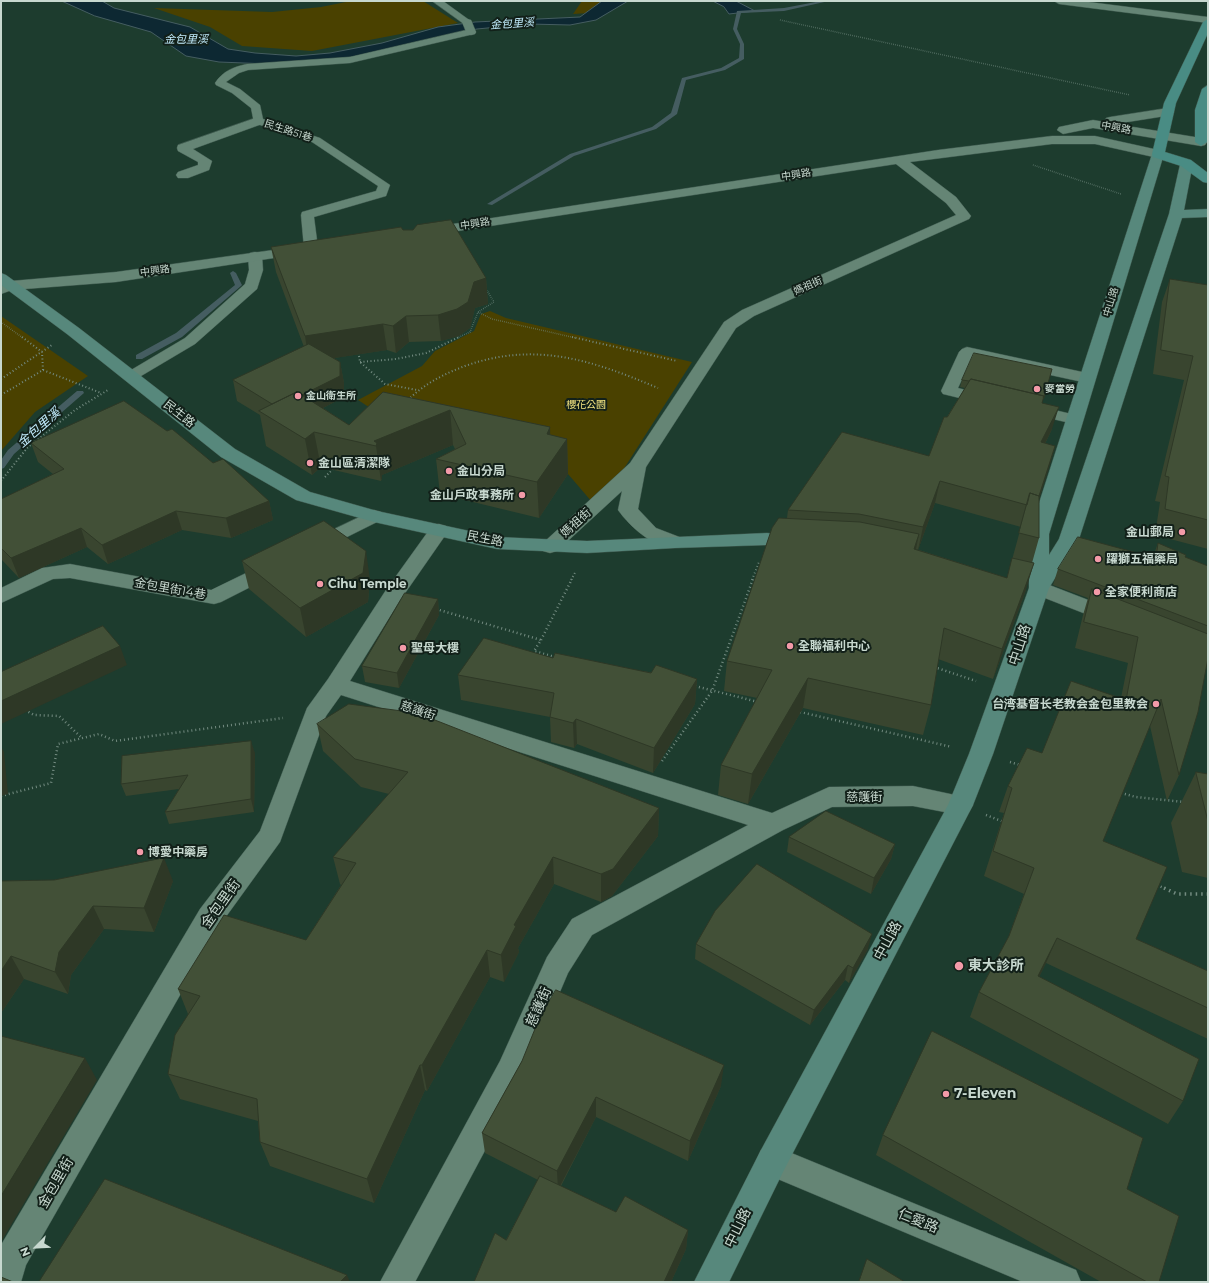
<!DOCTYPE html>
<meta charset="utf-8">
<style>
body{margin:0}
#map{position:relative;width:1209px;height:1283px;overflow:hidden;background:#1d3c2e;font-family:Montserrat,sans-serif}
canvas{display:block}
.frame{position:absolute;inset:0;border:2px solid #c7d8cf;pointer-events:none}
.north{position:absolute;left:16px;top:1227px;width:40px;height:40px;-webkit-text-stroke:3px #122019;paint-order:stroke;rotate:246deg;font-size:11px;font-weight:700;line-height:16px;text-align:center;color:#c7d8cf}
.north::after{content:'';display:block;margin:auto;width:14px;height:18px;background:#c7d8cf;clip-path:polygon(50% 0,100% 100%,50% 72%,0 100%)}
</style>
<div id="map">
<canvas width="1209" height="1283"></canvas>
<div class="frame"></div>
<div class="north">N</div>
</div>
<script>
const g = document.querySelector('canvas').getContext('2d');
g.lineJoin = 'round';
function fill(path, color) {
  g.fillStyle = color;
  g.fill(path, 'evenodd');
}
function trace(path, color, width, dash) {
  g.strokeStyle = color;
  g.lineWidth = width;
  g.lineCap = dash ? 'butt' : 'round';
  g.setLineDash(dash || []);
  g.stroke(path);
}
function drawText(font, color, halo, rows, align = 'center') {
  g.font = font + ' Montserrat,"Noto Sans TC",sans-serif';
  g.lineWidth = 4;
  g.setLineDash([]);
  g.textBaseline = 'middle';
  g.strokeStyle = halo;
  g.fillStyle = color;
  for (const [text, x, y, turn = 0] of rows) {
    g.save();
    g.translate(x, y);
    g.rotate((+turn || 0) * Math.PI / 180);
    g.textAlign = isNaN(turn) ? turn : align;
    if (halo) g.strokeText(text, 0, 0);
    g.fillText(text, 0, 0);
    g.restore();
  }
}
const green = new Path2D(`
 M351 1H423L458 23 312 51 242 46 210 27 154 8 272 12 321 7Z
 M582 1H602L589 13 573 14Z
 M490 311 506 318 692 362 616 481 592 502 568 474 381 415 358 400 422 366 435 351 474 331 481 314Z
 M1 316 88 376 35 412 1 451Z`);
const water = new Path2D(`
 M62 1H102L114 8 190 27 228 49 255 53 296 56 330 53 382 43 438 27 475 22 580 17 602 1H628L596 20 570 25 529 24 477 29 447 35 388 51 327 61 269 64 219 62 186 56 151 32 95 16Z
 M713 1H736L755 11 729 14 724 7Z`);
const stream = new Path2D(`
 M821 1H829L784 11 741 13 737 29 744 44V59L725 70 686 80 677 114 656 129 574 156 492 205 487 204 570 154 652 127 671 113 682 78 721 68 739 58 740 44 733 29 737 11 784 8Z
 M233 271 236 273 242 285 241 286 182 337 142 359H136V355L176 333 235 285 230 273Z
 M77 391H83L84 393 14 454 4 468 1 469V460L8 450Z`);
const pathFar3 = new Path2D(`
 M780 20 1130 95
 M1033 165 1121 194
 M478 312 492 319 576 338
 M1 322 23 338
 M457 338 470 332 478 312 494 302 486 289`);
const pathFar2 = new Path2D(`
 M22 337 42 352 43 370
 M572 337 677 361
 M359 356 360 362 385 384 417 390
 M360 362 396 359 426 353 459 337
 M1 379 52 345
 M1 395 43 370 101 393
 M408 400C424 384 444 374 465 366 535 341 592 360 658 388
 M325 477 334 468
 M1 481 27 448 75 410 108 390
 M571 580 576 571
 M752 580 759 562`);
const pathFar1 = new Path2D(`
 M436 609 541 640 534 651 555 657
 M541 640 572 579
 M934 667 976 681
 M695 686 758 702
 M25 710 34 715 59 716 82 738
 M800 712 952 747
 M662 761 712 691 753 579
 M1010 762 1020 765
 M1121 793 1136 797 1184 802
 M1 796 51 783 58 744 99 734 115 741 283 718
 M986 815 1004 822
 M1157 885 1166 889`);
const path = new Path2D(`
 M1164 888 1177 894H1208`);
const lane = new Path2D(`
 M432 1H443L472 22 467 25 464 24Z
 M1054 1H1081L1208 17V23L1059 4Z
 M471 29 474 30 476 32 474 34 350 63 248 70 239 73 226 82 240 89 260 105 263 119 320 138 390 185 386 196 314 217 318 248 316 251H306L304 248 301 215 302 212 376 191 378 186 312 142 254 123 251 108 232 93 216 85 215 83C223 71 233 67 247 64L350 57Z
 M255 252 260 253 262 256 263 270 257 289 195 344 136 379H126L123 376 126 373 185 338 245 284 249 270 248 256 250 253Z
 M967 347 1087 373 1092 375 1095 378 1092 381 1087 383 972 358 958 388 994 397 996 400 994 403 988 405 943 394 941 391 959 352 962 349Z
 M1029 404 1080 416 1082 419 1080 422 1074 424 1023 412 1021 409 1023 406Z`);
const street = new Path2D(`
 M467 19 471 20 476 32 475 34 471 35 467 34 462 22Z
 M1168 108 1172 109 1174 112 1172 115 1115 124 1201 138 1207 142 1205 145 1201 146 1093 128 1063 134 1057 130 1059 127 1093 120 1105 122 1106 118 1110 117Z
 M258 117 262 118 264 121 262 124 193 149 212 161 209 170 188 178H178L176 175 178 172 198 165V162L178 151 177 148 178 145Z
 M1052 136H1095L1163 151 1164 154 1158 158 1095 144H1052L910 162 956 197 971 216 969 219 754 316 736 328 646 467 638 509 656 528 682 538 685 542 682 546C658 553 631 528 618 510L622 491 557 551 550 553 543 551 540 547 543 543 630 463 724 322 742 310 956 215 946 203 896 164 425 236 420 235 418 232 420 229 938 150Z
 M302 246 307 247 309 250 307 253 116 282 12 290 1 294V284L11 281 116 272Z
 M374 510 381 512 384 516 381 520 321 550 314 552 307 550 304 546 307 542Z
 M439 524 446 526 449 530 401 599 350 681 772 813 829 787 913 786 969 798 973 805 969 812 960 815 913 806 832 807 783 830 592 935 568 973 522 1081 415 1282H380L500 1061 547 957 572 919 748 825 341 695 326 716 280 842 220 925 26 1265 21 1282H1V1245L200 909 260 831 307 708 328 679 386 590 432 526Z
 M273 560 280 562 283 567 280 572 221 602 214 604 70 578 53 579 1 603V588L42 568 70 564 211 590Z
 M1039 581 1122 613 1125 618 1122 623 1114 625 1032 593 1029 588 1032 583Z
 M772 1145 1076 1270 1081 1282H1023L761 1172 756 1161 761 1150Z`);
const secondary = new Path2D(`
 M1158 150 1164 154 1049 534V555L1059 539 1169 214 1181 160 1186 159 1193 163 1184 210 1208 209V217L1182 218 1079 539 1049 588 993 754 973 805 783 1172 729 1282H694L761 1150 948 805 969 754 1029 588V534L1152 154Z
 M1 273 6 275 79 328 235 449 310 492 377 511 497 537 587 541 767 533 806 537 809 541 806 545 799 547 767 545 675 548 587 553 497 549 374 522 296 500 221 457 67 334 1 285Z`);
const primary = new Path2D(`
 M1208 19V33L1176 103 1165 152 1191 160 1208 173V183L1203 182 1181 166 1153 157 1152 154 1164 103 1203 22Z
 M1208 85 1207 142 1201 146 1195 142V110L1202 89Z`);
const wall = new Path2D(`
 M403 230 486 278 488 304 475 308 470 328 459 336 441 341 409 342 396 353 387 350 334 358 340 362 344 383V397L323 408 349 425 383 392 550 427V435L567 439 568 474 539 518 440 494 436 459 455 449 453 445 382 475V478L381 481 321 467 312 475 266 446 260 415 237 401 233 380 304 347 276 272 271 247Z
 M1170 279 1208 285V549L1155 535 1160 502 1155 501 1184 380 1153 374 1162 302Z
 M1052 369 1042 403 1052 429 1045 444 1055 446 1039 499V538L1032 563 1025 593 993 679 938 659 931 705 923 735 803 708 748 804 718 795 721 765 757 698 724 691 727 661 787 518 788 510 929 456 947 417 965 388 960 387 962 380ZM935 503 1021 527 1007 578 916 549 918 550Z
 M31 443 213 463 269 501 273 520 231 538 182 530 108 564 87 547 19 578 1 559V499L53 474 38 462Z
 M1158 543 1185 557 1208 566V658L1179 775 1167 801 1150 726 1103 841 1136 939 1208 971V1039L1046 963 1039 977 1183 1101 1168 1124 970 1017 979 992 1008 938 1024 894 984 876 1004 813 999 812 1008 786 1042 753 1121 698 1128 663 1075 648 1083 615 1088 598 1053 585 1058 569 1153 557Z
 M242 561 370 580 368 602 306 637 249 589Z
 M438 599 439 615 399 688 365 682 362 666Z
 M553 658 697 679 695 704 653 773 577 744 574 748 551 742 550 717 461 700 458 675Z
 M317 724 659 808 658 836 612 896 601 902 554 884 518 948 519 952 504 982 490 977 427 1091 425 1090 374 1203 270 1166 260 1142 258 1121 180 1099 168 1074 188 1014 178 989 306 940 341 885 340 884 333 857 389 794 361 787 323 751Z
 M255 753 254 812 169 824 165 812 179 789 126 796 121 784Z
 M1196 772 1208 774V878L1182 872 1171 823Z
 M789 837 895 844 891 859 871 894 787 852Z
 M1 881H173L154 932 104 929 71 975 68 994 24 979 1 1013Z
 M696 944 868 949 849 983 845 980 810 1025 695 959Z
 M522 1061 721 1086 688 1161 596 1117 561 1186 616 1212 688 1230 686 1249 671 1282H474L506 1240 538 1180 485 1153 482 1133Z
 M883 1135 1127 1189 1159 1282H1101L876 1155Z`);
const shadedWall = new Path2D(`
 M486 278 488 304 475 308 470 328 459 336 441 341 438 315 474 282Z
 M406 316 409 342 396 353 393 326Z
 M383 324 387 350 309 362 305 336Z
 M340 362 344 383V397L286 427 281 406Z
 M1059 407 1052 429 1035 464 1041 442Z
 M450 410 453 445 382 475V478L381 481 376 446 374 441Z
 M550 427 551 462 567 439 568 474 539 518 537 482 547 434Z
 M314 432 321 467 312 475 305 439Z
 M1055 446 1049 468 1029 530 1035 507Z
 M940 481 935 503 918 550 923 527Z
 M269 501 273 520 231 538 226 518Z
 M176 511 182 530 108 564 102 545Z
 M81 528 87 547 19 578 11 558Z
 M919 534 913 564 914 549Z
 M366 551 370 580 368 602 306 637 300 608Z
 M1034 563 1025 593 993 679 1002 649Z
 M438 599 439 615 399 688 397 673Z
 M120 646 127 665 1 724V701Z
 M808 678 803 708 748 804 752 774Z
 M697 679 695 704 653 773 654 748Z
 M576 719 577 744 574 748 573 723Z
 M251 741 255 753 254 812 251 799Z
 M1 746 4 752 8 794 1 796Z
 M659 808 658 836 612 896 601 902V874Z
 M895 844 891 859 871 894 874 878Z
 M553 857 554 884 518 948 519 952 504 982 501 955 514 925Z
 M164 858 173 881 154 932 144 908Z
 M93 906 104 929 71 975 68 994 55 972 59 952Z
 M872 934 868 949 849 983 853 968Z
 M1057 938 1046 963 1027 1001 1038 976Z
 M487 950 490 977 427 1091 422 1065Z
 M11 956 24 979 1 1013V971Z
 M848 965 845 980 810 1025 814 1010Z
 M85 1058 97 1080 1 1242V1196Z
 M420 1065 425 1090 374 1203 367 1179Z
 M724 1065 721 1086 688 1161 690 1141Z
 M596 1097V1117L558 1190 557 1171Z
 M688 1230 686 1249 671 1282H664Z
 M347 1275 350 1282H340Z`);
const building = new Path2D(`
 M451 220 486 278 474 282 468 302 457 309 438 315 406 316 393 326 383 324 305 336 271 247 401 227 403 230H413L417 225Z
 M1170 279 1208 285V520L1165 509 1169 477 1165 476 1193 356 1161 350Z
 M309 344 340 362V376L302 395 297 392 272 404 233 380Z
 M974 353 1052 369 1044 398H1043L1044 396 971 379 969 381 962 380Z
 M971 379 1044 396 1042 403 1059 407 1041 442 1055 446 1039 496 1030 493 1027 505 940 481 923 527 859 514 788 510 842 432 929 456 944 417H947Z
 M297 392 349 425 383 392 550 427 547 434 567 439 537 482 436 459 466 444 450 410 374 441 377 443 376 446 314 432 305 439 259 411Z
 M124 401 167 431 172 429 213 463 223 459 269 501 226 518 176 511 102 545 81 528 11 558 1 548V499L64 469 31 443Z
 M1030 493 1039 496V538L1019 533Z
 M779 518 860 522 919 534 914 549 1007 578 1012 558 1034 563 1002 649 944 628 931 705 808 678 752 774 721 765 772 670 727 661 772 528Z
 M324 521 366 551 363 573 300 608 242 561Z
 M1078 537 1156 558 1158 543 1186 555 1185 557 1208 566V626L1058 569Z
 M1092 589 1208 634V658L1198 712 1179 775 1161 699 1103 841 1167 867 1136 939 1208 971V1008L1057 938 1038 976 1199 1059 1183 1101 979 992 1009 936 1034 868 993 851 1012 788 1008 786 1027 748 1042 753 1071 681 1126 700 1138 637 1084 622Z
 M405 593 438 599 397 673 362 666Z
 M103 626 120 646 1 701V672Z
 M484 638 553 658 555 653 651 673 656 665 697 679 654 748 576 719 573 723 550 717 554 693 458 675Z
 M349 704 417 713 659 808 613 869 601 874 553 857 514 925 516 926 501 955 487 950 422 1065H420L367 1179 260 1142 257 1099 168 1074 175 1035 200 996 178 989 224 915 306 940 356 863 333 857 408 772 355 759 317 724Z
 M251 741V799L165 812 188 775 121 784 122 756Z
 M1196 772 1208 774V821Z
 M826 811 895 844 874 878 789 837Z
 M164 858 144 908 93 906 59 952 55 972 11 956 1 971V881L54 880Z
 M757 864 872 934 853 968 848 965 814 1010 696 944 715 911Z
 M556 990 724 1065 690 1141 596 1097 557 1171 482 1133 522 1061 539 1019Z
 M932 1031 1143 1138 1127 1189 1179 1216 1159 1282H1147L883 1135Z
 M1 1036 85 1058 1 1196Z
 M540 1176 616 1212 625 1196 688 1230 664 1282H474L495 1233 506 1240Z
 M105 1179 347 1275 340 1282H39Z
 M867 1259 905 1282H859Z
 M1 1277 13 1282H1Z`);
const markers = [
 [1037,389,4,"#f39aa8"],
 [298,396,4,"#f39aa8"],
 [310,463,4,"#f39aa8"],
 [449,471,4,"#f39aa8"],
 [522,495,4,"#f39aa8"],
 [1182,532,4,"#f39aa8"],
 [1098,559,4,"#f39aa8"],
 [320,584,4,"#f39aa8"],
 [1097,592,4,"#f39aa8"],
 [790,646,4,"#f39aa8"],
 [403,648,4,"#f39aa8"],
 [1156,704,4,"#f39aa8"],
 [140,852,4,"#f39aa8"],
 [959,966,5,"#f39aa8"],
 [946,1094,4,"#f39aa8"]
];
const farStreetnames = [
 ["中興路",1116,128,10],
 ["民生路51巷",288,131,18],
 ["中興路",796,175,-9],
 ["中興路",475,224,-9],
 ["中興路",155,271,-8],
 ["媽祖街",808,286,-24],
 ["中山路",1111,302,-73]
];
const farPoinames = [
 ["麥當勞",1045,389],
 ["金山衛生所",306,396]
];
const farParknames = [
 ["櫻花公園",586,405]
];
const farWaternames = [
 ["金包里溪",512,24,-4],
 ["金包里溪",186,40]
];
const streetNames = [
 ["民生路",179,414,38],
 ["媽祖街",576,523,-42],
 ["民生路",485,539,11],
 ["金包里街14巷",170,589,10],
 ["慈護街",418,711,18],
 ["慈護街",864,797]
];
const poiNames = [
 ["金山區清潔隊",318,463],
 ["金山分局",457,471],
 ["金山戶政事務所",514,495,"right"],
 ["金山郵局",1174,532,"right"],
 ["躍獅五福藥局",1106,559],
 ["Cihu Temple",328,584],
 ["全家便利商店",1105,592],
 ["全聯福利中心",798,646],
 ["聖母大樓",411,648],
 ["台湾基督长老教会金包里教会",1148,704,"right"],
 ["博愛中藥房",148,852]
];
const waterNames = [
 ["金包里溪",39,428,-41]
];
const nearStreetnames = [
 ["中山路",1020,645,-72],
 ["金包里街",221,904,-55],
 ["中山路",888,941,-62],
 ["慈護街",539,1007,-66],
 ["金包里街",56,1183,-60],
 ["仁愛路",918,1221,22],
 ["中山路",738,1228,-64]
];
const nearPoinames = [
 ["東大診所",968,966],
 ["7-Eleven",954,1094]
];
fill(green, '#4a4100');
fill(water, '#0d2832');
trace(water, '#455d61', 1);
fill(stream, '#455d61');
trace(lane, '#3e594e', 1);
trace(street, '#3e594e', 1);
trace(secondary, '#3e594e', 1);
trace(primary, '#3e594e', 1);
trace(pathFar3, '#738b80', 1.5, [0.5, 1.5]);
trace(pathFar2, '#738b80', 2, [1, 2.5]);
trace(pathFar1, '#738b80', 2.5, [1, 3]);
trace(path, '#738b80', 3.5, [1.5, 4]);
fill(lane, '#658575');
fill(street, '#658575');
fill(secondary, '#57887c');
fill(primary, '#498c84');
fill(wall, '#39452f');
fill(shadedWall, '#2e3826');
fill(building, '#425037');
trace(building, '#2e3826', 1);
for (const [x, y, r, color] of markers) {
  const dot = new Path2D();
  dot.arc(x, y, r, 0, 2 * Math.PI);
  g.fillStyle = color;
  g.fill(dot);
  trace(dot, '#122019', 1.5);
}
drawText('10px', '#c7d8cf', '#122019', farStreetnames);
drawText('bold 10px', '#c7d8cf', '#122019', farPoinames, 'left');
drawText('10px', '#f6e782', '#122019', farParknames);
drawText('italic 11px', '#c2ecfd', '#122019', farWaternames);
drawText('12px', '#c7d8cf', '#122019', streetNames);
drawText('bold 12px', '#c7d8cf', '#122019', poiNames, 'left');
drawText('italic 13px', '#c2ecfd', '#122019', waterNames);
drawText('14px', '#c7d8cf', '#122019', nearStreetnames);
drawText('bold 14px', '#c7d8cf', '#122019', nearPoinames, 'left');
</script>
